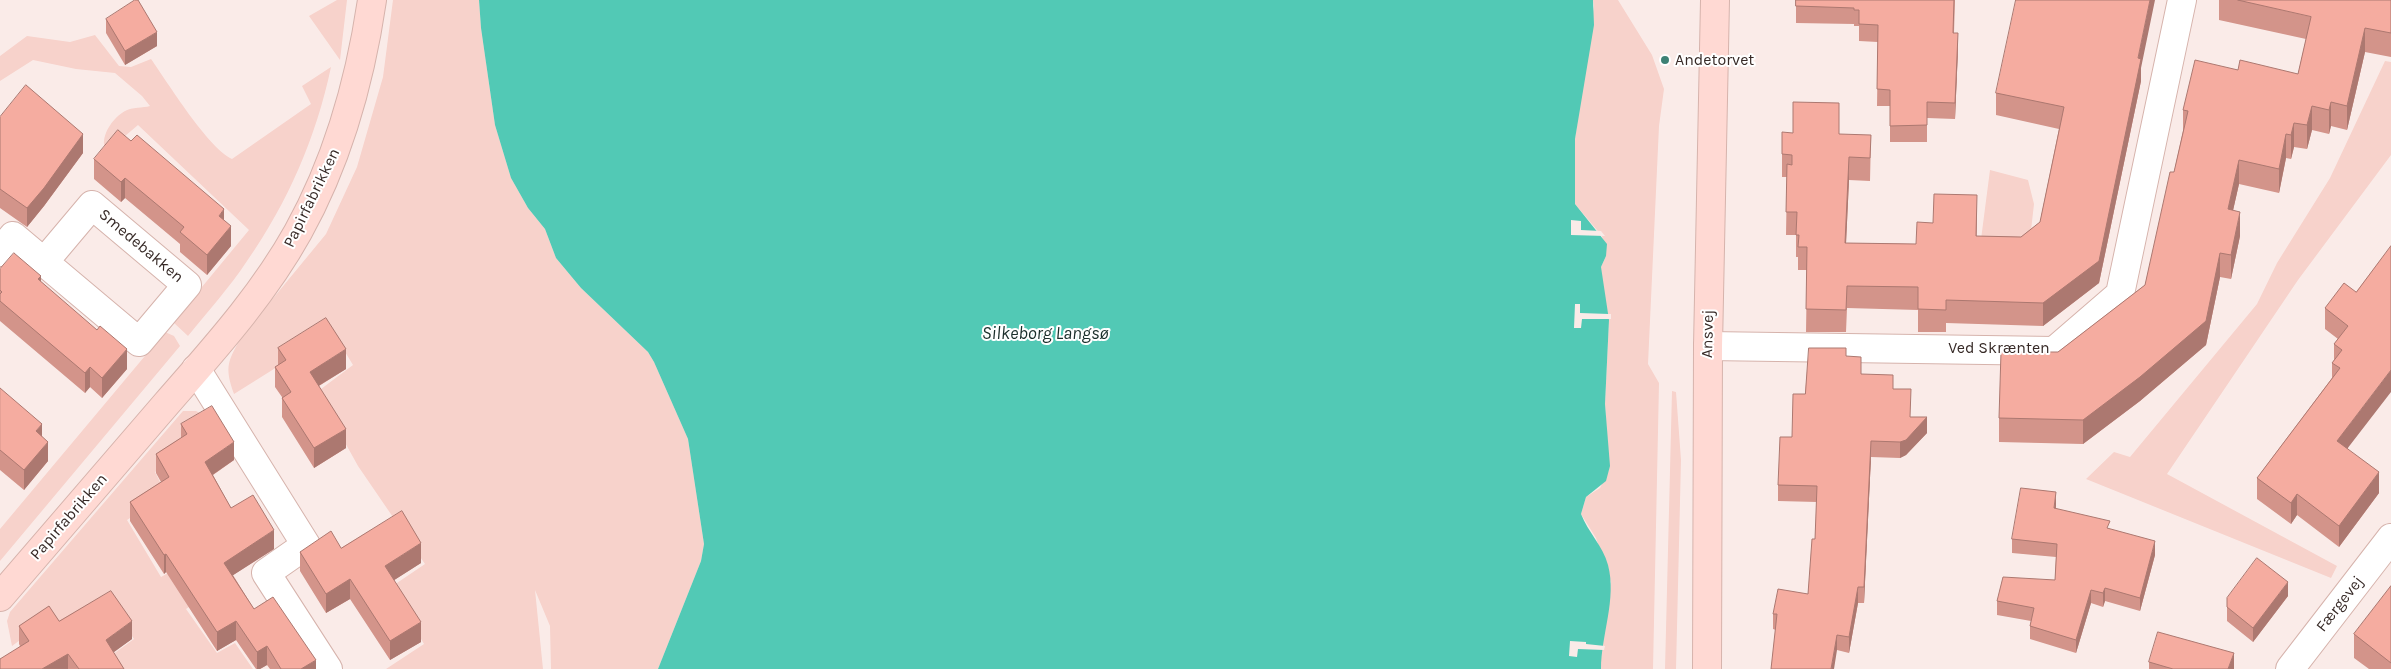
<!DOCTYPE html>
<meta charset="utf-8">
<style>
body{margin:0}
canvas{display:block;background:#faebe8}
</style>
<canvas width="2391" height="669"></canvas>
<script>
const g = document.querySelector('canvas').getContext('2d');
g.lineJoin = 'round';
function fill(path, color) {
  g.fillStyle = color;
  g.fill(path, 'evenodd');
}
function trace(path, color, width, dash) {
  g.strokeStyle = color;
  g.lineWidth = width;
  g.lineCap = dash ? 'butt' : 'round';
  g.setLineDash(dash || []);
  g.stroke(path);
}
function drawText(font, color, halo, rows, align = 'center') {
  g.font = font + ' Karla,sans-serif';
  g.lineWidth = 4;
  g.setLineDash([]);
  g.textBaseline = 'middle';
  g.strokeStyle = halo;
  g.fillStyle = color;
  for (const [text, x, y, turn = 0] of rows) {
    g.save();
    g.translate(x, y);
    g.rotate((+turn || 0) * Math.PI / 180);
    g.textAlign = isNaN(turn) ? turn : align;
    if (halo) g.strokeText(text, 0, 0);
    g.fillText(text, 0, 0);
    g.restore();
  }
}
const green = new Path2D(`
 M337 0H347L340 60 309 16Z
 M393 0H479L481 28 495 125 511 178 528 208 545 229 556 258 581 288 648 352 654 362 688 439 704 544 701 561 658 669H551L550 626 535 590 543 669H386L424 644 391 587 425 564 358 466 317 392 353 365 333 332 234 394C224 366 228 361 242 336L326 234 357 167 383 77Z
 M1593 0H1618L1652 55 1664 89 1659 126 1648 364 1659 383 1653 669H1601V654L1611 582 1596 538 1581 514 1586 497 1600 488 1609 470 1605 404 1609 320 1601 277V267L1606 256 1602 236 1575 204V139L1594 6Z
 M95 35 119 66 131 67 151 59C168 83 208 148 232 159L311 104 302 86 331 67C316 138 288 202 247 261 230 287 208 311 188 336L173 322 249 230 138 125 111 148 104 145C103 132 114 117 125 111 132 107 143 108 150 106L142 96 115 73 76 69 33 60 0 81V56L27 36 70 42Z
 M2385 61 2391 62V155L2298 280 2167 474 2337 566 2331 578 2086 479 2114 452 2130 457 2257 304 2277 263 2330 178Z
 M1990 170 2028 180 2034 204 2029 248 1980 247Z
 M165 332 174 336 180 346 0 561V529Z
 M1672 391 1676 392 1681 460 1676 669H1665Z
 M183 411H196L214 420 184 451 155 472 166 494 127 520 161 577 189 561 210 593 186 609 217 653 235 643 253 669H117L109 657 134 639 112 606 31 632 12 646 7 621 10 612Z`);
const water = new Path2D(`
 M479 0H1593L1594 25 1575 139V204L1607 244 1606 256 1601 267 1609 320 1605 404 1610 466 1606 481 1586 497 1581 514C1588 532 1603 546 1608 565 1617 599 1601 635 1601 669H658L701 561 704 544 688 439 654 362 648 352 581 288 556 258 545 229 528 208 511 178 495 125 481 28Z`);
const pier = new Path2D(`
 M1571 220 1581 221V230L1601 231 1605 236 1571 235Z
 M1575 304H1580V313L1609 314H1611V319H1582L1581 328H1574Z
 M1570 641 1586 642V644L1605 646 1604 650 1578 649 1577 657 1569 656Z`);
const street = new Path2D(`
 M0 252 13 236 139 342 187 285 92 205 44 262
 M1708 346 2054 351 2120 294 2182 0
 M196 369 306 545 266 573 328 669
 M2290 669 2391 538`);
const secondary = new Path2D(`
 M0 597C56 532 112 467 167 403 214 349 263 295 298 232 338 160 360 82 372 0
 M1707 669 1708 346 1715 0`);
const wall = new Path2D(`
 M1796 0H1955L1954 33 1958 49 1955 119 1927 118V142H1890V106H1877L1878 42 1859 41V26H1854V24L1796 23Z
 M2219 0H2391V57L2365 52 2347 130 2331 126 2329 134 2312 130 2307 149 2294 147 2291 159 2286 158 2279 193 2239 184 2233 210 2240 236 2231 279 2220 277 2206 345 2140 401 2083 444 1999 442V418L2058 352 2145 285 2174 172 2183 131V110L2238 70 2298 74 2306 39 2219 20Z
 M106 19 157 46 125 65 106 33Z
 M2141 68V81L2099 283 2043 326 1946 323V332H1918V310L1847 308 1846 332H1806L1807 270H1798V257H1796V235H1786L1787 177H1782V154L1871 135 1870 181 1849 180 1846 243 1916 244 1933 223 1977 218 1976 236 2021 237 2040 222 2059 129 1996 115V93Z
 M0 117 83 153 44 206 27 227 0 208Z
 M94 159 224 220 231 246 207 275 180 252V244L125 198 121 202 94 179Z
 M0 269 41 282 127 369 102 398 90 387 85 393 0 321Z
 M2356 292 2348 449 2379 493 2339 547 2297 515 2291 524 2257 499V478L2332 378V363L2334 360V344L2338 339 2325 329V308Z
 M278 348 346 369 319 386 346 448 314 468 282 417V397L275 387V367L278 365Z
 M1846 356 1861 374 1893 389 1910 417 1927 433 1906 455 1900 458 1871 457 1864 603H1858L1849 653 1837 650 1773 629V614L1808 594 1815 539 1817 502 1778 501V485L1805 394Z
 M0 388 42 436 48 461 24 490 0 470Z
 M181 424 234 460 213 475 231 508 274 549 233 575 254 609 316 669H270L267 665 260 669H256L236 640 217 651 166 572 164 574 130 521V502L161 482 156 473V454L181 438Z
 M2056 506V509L2110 529 2155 555 2140 611 2105 601 2103 607 2091 603 2076 653 2030 639V626L2031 621 1997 615V601L2055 580 2056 557 2012 553V539Z
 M341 548 421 563 394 580 421 642 390 660 350 599 326 613 300 571V552Z
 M2391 586V669H2369L2354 658V634Z
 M2288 596 2253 642 2227 621V598Z
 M59 621 132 639 113 652 124 669H0L20 646 19 644V626Z
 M2149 662 2234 668V669H2149Z`);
const shadedWall = new Path2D(`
 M2150 0H2155L2141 68V81L2099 283 2043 326V303L2138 58Z
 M2365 28V52L2347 130V106Z
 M157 32V46L125 65V51Z
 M1958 33V49L1955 119V103Z
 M2331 102V126L2329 134V110Z
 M2312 106V130L2307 149V125Z
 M2294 123V147L2291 159V135Z
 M83 134V153L44 206 27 227V208Z
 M2286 134V158L2279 193V169Z
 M1849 157V180L1845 265V243Z
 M2239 160V184L2228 233V209Z
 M125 178V198L121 202V182Z
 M1977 195V218L1976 258V236Z
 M224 209V228L219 216Z
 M2240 212V236L2231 279V255Z
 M231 226V246L207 275V255Z
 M2220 253V277L2206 345 2140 401 2083 444V420Z
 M41 276V295L38 279Z
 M127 349V369L102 398V378Z
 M346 349V369L310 391V372Z
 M90 367V387L85 393V373Z
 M2391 370V392L2337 462V441Z
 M1927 417V433L1906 455 1900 458V442Z
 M42 424V444L36 431Z
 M346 429V448L314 468V448Z
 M1871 441V457L1864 603V587Z
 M48 442V461L24 490V470Z
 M234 442V460L205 480V462Z
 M2379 472V493L2339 547V526Z
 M2056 492V506L2054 522V508Z
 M2297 494V515L2291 524V503Z
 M274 530V549L224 581V563Z
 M2155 541V555L2140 611V598Z
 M421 543V563L385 586V566Z
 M166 554V572L164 574V555Z
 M350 579V599L326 613V594Z
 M2288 582V596L2253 642V628Z
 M1858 587V603L1849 653V637Z
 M2105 588V601L2103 607V593Z
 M2091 590V603L2076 653V640Z
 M132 621V639L106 658V640Z
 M236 621V640L217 651V632Z
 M421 622V642L390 660V641Z
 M1837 635V650L1834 669H1831Z
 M267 646V665L260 669H257V652Z
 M2234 653V669H2228Z
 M68 654V669H42Z
 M316 660V669H301Z`);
const building = new Path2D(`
 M135 0H138L157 32 125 51 106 19Z
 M1796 0H1954L1953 33H1958L1955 103 1927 102V125L1890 126V90L1877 89 1878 25 1859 24V10H1854V8L1796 6Z
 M2016 0H2150L2138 58 2141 59 2099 261 2043 303 1946 300V310L1918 309V287L1847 286 1846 310 1806 309 1807 247H1798L1799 235H1796L1797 212H1786L1787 164 1792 165V155L1782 154V132L1793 133V102L1839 103V134L1871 135 1870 158 1849 157 1845 243 1916 244 1917 222 1933 223 1934 194 1977 195 1976 236 2021 237 2040 222 2064 107 1996 93Z
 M2238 0H2391V33L2365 28 2347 106 2331 102 2329 110 2312 106 2307 125 2294 123 2291 135 2286 134 2279 169 2239 160 2228 209 2240 212 2231 255 2220 253 2206 321 2140 377 2083 420 1999 418 2001 352H2058L2145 285 2170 172H2174L2188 111 2183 110 2195 60 2238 70 2240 60 2298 74 2311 17Z
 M26 85 83 134 44 188 27 208 0 189V117Z
 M118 130 131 141 137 135 224 209 219 216 231 226 207 255 180 232 184 227 125 178 121 182 94 159Z
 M2391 246V370L2337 441 2379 472 2339 526 2297 494 2291 503 2257 478 2340 368 2332 363 2342 350 2334 344 2348 326 2325 308 2344 283 2356 292Z
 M14 253 41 276 38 279 97 330 100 326 127 349 102 378 90 367 85 373 0 301V294L2 292 0 290V269Z
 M326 318 346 349 310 372 346 429 314 448 282 398 291 392 275 367 286 360 278 348Z
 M1809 348H1846V356L1861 357V374L1893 375V389H1911L1910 417H1927L1906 440 1900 442 1871 441 1864 587H1858L1849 637 1837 635 1831 669H1771L1777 614H1773L1778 589 1808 594 1812 539H1815L1817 486 1778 485 1780 437H1792L1793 394H1805Z
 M0 388 42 424 36 431 48 442 24 470 0 450Z
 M212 406 234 442 205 462 231 508 253 495 274 530 224 563 254 609 273 597 316 660 301 669H281L267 646 257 652 236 621 217 632 166 554 164 555 130 502 169 477 156 454 187 434 181 424Z
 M2021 488 2056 492 2054 508 2110 521 2107 528 2155 541 2140 598 2105 588 2103 593 2091 590 2076 640 2030 626 2034 608 1997 601 2003 577 2055 580 2057 544 2012 539Z
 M402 511 421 543 385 566 421 622 390 641 350 579 326 594 300 552 331 531 341 548Z
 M2257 558 2288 582 2253 628 2227 607V598Z
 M2391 586V663L2354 634Z
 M111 591 132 621 106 640 124 669H79L68 654 42 669H0V659L29 641 19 626 49 606 59 621Z
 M2158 632 2234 653 2228 669H2173L2149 662Z`);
const markers = [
 [1665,60,5,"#3d8175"]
];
const poiNames = [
 ["Andetorvet",1675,60]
];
const streetNames = [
 ["Papirfabrikken",312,198,-64],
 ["Smedebakken",141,246,40],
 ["Ansvej",1708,334,-89],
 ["Ved Skrænten",1999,348],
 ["Papirfabrikken",69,517,-49],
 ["Færgevej",2340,604,-52]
];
const waterNames = [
 ["Silkeborg Langsø",1045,334]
];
fill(green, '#f7d2cb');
fill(water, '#52c9b5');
fill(pier, '#faebe8');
trace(street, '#d6b3ac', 30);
trace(secondary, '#d6b3ac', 30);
trace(street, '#fff', 28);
trace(secondary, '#ffd9d3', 28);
fill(wall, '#d3948a');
fill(shadedWall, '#ac7870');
fill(building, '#f5aca0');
trace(building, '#ac7870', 1);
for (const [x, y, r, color] of markers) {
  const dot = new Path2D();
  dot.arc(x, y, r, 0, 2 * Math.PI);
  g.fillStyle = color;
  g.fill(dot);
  trace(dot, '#fff', 2);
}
drawText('16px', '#372a27', '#fff', poiNames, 'left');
drawText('16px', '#372a27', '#fff', streetNames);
drawText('italic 18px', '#192e2a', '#fff', waterNames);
</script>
